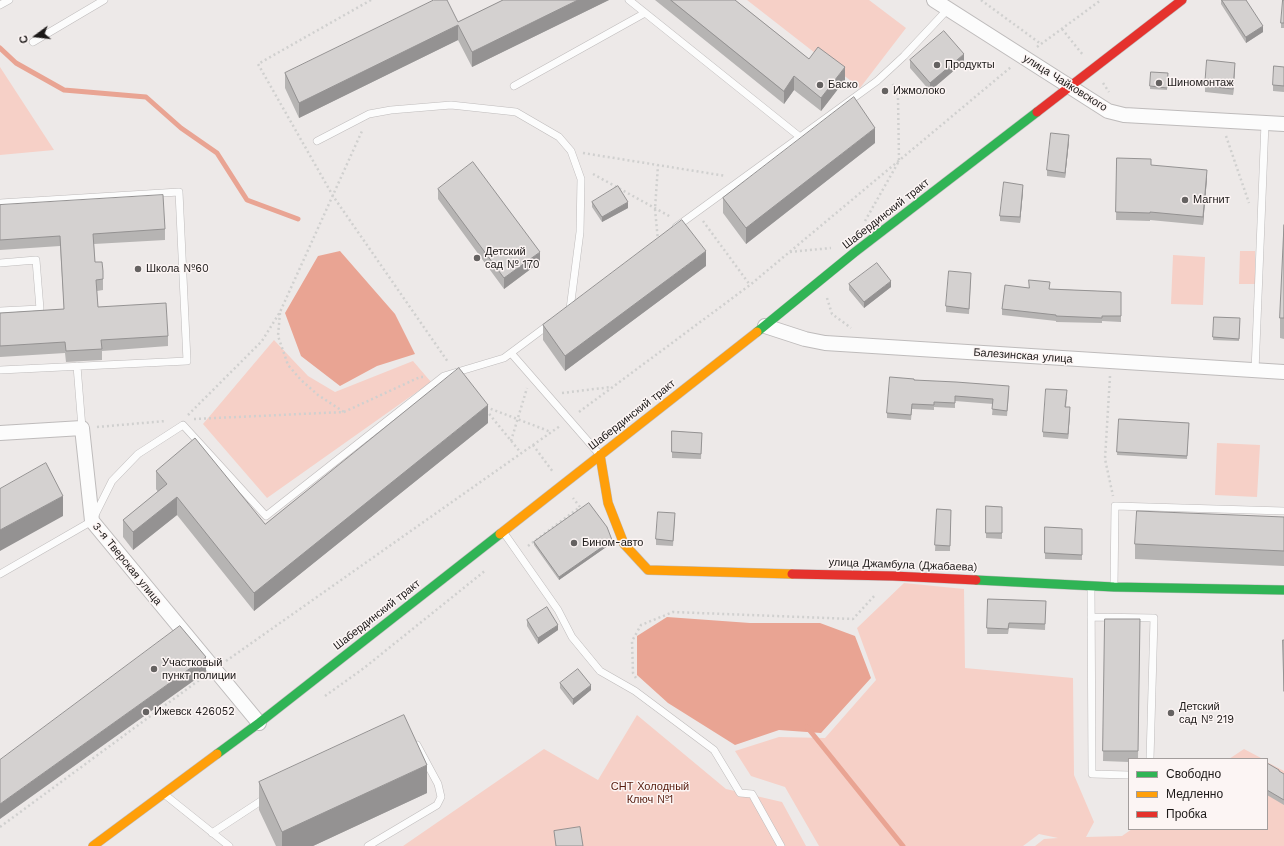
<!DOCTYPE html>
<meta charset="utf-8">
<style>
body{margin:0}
#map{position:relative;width:1284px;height:846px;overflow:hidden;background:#ede9e8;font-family:"Work Sans",sans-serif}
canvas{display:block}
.legend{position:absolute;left:1128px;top:758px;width:140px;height:72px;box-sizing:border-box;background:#fcf5f4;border:1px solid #a29d9c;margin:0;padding:5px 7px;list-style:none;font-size:12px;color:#1c1918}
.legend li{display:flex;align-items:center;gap:8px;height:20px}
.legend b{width:20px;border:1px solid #a29d9c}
.north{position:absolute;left:16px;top:16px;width:40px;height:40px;-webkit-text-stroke:3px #fcf5f4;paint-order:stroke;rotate:255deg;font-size:11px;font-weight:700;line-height:16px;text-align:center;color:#1c1918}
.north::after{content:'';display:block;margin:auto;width:14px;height:18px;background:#1c1918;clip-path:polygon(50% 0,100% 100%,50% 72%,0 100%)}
</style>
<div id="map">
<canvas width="1284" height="846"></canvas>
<ul class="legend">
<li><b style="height:5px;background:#30b455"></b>Свободно</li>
<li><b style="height:5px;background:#ff9f0a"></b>Медленно</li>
<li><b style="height:5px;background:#e5322d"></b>Пробка</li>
</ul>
<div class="north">С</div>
</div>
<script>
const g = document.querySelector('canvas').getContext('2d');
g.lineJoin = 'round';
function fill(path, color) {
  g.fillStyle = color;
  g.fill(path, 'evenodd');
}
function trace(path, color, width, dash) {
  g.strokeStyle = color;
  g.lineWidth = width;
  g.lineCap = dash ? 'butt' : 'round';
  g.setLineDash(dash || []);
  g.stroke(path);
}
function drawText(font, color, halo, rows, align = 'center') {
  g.font = font + ' "Work Sans",sans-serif';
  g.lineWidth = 3;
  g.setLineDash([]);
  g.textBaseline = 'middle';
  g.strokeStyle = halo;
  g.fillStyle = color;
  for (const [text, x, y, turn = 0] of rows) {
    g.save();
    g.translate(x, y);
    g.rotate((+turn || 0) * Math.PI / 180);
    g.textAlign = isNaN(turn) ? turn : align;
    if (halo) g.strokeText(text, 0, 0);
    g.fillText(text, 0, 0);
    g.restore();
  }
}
const green = new Path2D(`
 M747 0H869L906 28 860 88Z
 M0 67 54 150 0 155Z
 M1240 251H1255V284H1239Z
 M1173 255 1205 257 1203 305 1171 304Z
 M274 340 308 376 335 392 413 361 431 382 267 498 203 424Z
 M1217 443 1260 445 1257 497 1215 495Z
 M904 583 964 589 965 668 1073 678 1074 775 1094 822 1086 837 1122 836 1132 829H1267V762L1284 771V846H1035L1044 839 1058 838 1039 834 1023 846H819L785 787 751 776 735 751 779 737 825 738 876 680 857 628Z
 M637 715 726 789 782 802 806 846H403L544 749 598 780Z
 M1244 749 1261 758 1262 759H1229Z`);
const water = new Path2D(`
 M340 251 395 314 415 354 377 366 340 386 301 356 285 313 318 256Z
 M667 617 750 623H820L855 636 871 678 821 733 779 730 735 745 668 703 637 675V636Z`);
const stream = new Path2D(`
 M0 48 16 63 64 90 146 97 181 128 217 153 247 200 298 219
 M807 727 903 846`);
const path = new Path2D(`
 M371 0 258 64 333 196 448 362
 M981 0 1041 44
 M1062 29 1083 55
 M1037 47 1101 0
 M1103 83 1109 92
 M1226 136 1249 203
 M583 153 726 176
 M593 174 671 217
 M703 221 750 285
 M865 221 899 161 898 97 892 82
 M658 241 655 209 658 165
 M790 252 831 248
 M827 298 832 314 851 328
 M280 313 278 336 288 365 301 380 318 395 344 412
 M1110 376 1105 459 1113 496
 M562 393 611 387
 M486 407 551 432
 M486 410 521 453
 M579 412 750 285 1011 67
 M188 415 262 341 280 312 362 131
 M194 419 344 412 420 377H423
 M97 427 166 421
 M511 441 527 388
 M533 445 553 472
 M528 546 580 507 573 498
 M226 661 560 426
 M636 678 633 673 632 641 641 625 673 612 853 619 876 594
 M325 696 364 668 486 570
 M0 827 202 678`);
const lane = new Path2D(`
 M629 0 800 137
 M0 5 9 0
 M33 42 104 0
 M514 86 645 13
 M317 141 369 114 391 110 451 105 516 112 559 137 571 151 581 179 580 232 570 309
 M0 203 179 192 187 361 0 370
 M676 227 877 81 904 56 947 10
 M0 263 36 260 40 309 0 311
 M511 353 600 455
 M77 366 82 428
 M1255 371 1265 123
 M504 533 558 610 572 637 600 671 635 691 714 750 740 793 752 794 781 846
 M0 574 92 521 112 481 138 454 183 425 266 516 444 376 504 358 551 323
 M1091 586 1092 774 1129 775
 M1114 587 1115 506 1284 511
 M1091 617 1154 618 1150 759
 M164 794 229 846
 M212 833 267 797
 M368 846 437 805 441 797 438 784 417 745`);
const street = new Path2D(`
 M934 0 1108 111 1124 115 1284 124
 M765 326 805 339 825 343 1284 372
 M0 433 82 428 92 521 259 723`);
const fast = new Path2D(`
 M757 332 855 252 1037 112
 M976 580 1114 587 1284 590
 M217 754 259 723 500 534`);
const slow = new Path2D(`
 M600 455 608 503 624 544 648 570 792 574
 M500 534 757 332
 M93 846 217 754`);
const jam = new Path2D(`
 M1037 112 1182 0
 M792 574 893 576 976 580`);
const wall = new Path2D(`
 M503 0H609L472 67 458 40 299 118 285 88V73L458 22Z
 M655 0H735L809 59 845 80 821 111 794 90 784 104Z
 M1221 0H1246L1263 32 1246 43 1221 4Z
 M1284 0V28H1281V23Z
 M910 60 964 62 930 91 910 68Z
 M1284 67V92L1273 91V85Z
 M1235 68 1233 95 1205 92V86Z
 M1151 72 1168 73 1167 90 1150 89Z
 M1069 141 1065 178 1047 176V170Z
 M875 143 746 244 723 213V198Z
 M1117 158 1151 165 1207 178 1203 225 1150 220V221L1116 220Z
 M438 189 540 262 504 289 438 199Z
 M1023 191 1020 223 1000 221V216Z
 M592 202 628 208 602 222 592 207Z
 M0 205 165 229V240L94 244 95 262 103 271V290L97 291 98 307 168 336V346L102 351V360L66 362 65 353 0 357V313L64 309 60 246 0 250Z
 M1284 225V339L1280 338V318Z
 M706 266 565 371 543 340V325Z
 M971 278 969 314 946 312V306Z
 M849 284 891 287 864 308 849 290Z
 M1029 288 1121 292V322L1102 321V323L1056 322V321L1002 315V309Z
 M1214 317 1240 318 1239 341 1213 340Z
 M914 380 1009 392 1007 416 992 415 993 404 955 401V408L934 407V410L912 409 911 420 887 418V413Z
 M1067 396 1066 407 1070 413 1068 439 1043 437V432Z
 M1119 419 1189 423 1187 459 1117 455Z
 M488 423 254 611 177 515 133 550 123 537V520L158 492 156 489V471L265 524Z
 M672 431 702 433 701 459 672 458Z
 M986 506 1002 507V539L986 538Z
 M937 509 951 510 950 551H935Z
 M1284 517V566L1135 559V544Z
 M675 519 673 546 656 545V539Z
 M1045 527 1082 529V560L1045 559Z
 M534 542 612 543 559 580 534 545Z
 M988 599 1046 601 1045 630 1009 628 1008 634H987Z
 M1105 619H1140L1138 759H1129V762L1103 761Z
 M527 620 558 630 538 644 527 626Z
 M560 683 591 690 573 705 560 688Z
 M1267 764 1284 774V805L1267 795Z
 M259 782 427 793 313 846H276L259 810Z`);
const shadedWall = new Path2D(`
 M578 0H609L472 67V52Z
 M458 25V40L299 118V103Z
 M1263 26V32L1246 43V37Z
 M964 54V62L930 91V83Z
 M1235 63V68L1233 95V89Z
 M845 67V80L821 111V98Z
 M794 76V90L784 104V91Z
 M875 128V143L746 244V228Z
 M1069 135V141L1065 178V173Z
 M1207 170V178L1203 225V217Z
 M1023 185V191L1020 223V217Z
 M628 202V208L602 222V217Z
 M706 251V266L565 371V356Z
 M540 252V262L504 289V278Z
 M891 281V287L864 308V302Z
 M488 405V423L254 611V593Z
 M1070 407V413L1068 439V434Z
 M63 496V516L0 551V530Z
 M177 497V515L133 550V532Z
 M612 540V543L559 580V577Z
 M558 625V630L538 644V638Z
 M206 657V672L0 819V804Z
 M591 685V690L573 705V699Z
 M427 765V793L313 846H282V832Z`);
const building = new Path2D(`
 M434 0H447L458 22 503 0H578L472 52 458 25 299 103 285 73Z
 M671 0H735L809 59 818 47 845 67 821 98 794 76 784 91Z
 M1222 0H1246L1263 26 1246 37Z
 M1283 0H1284V23H1281Z
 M944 31 964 54 930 83 910 60Z
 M1207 60 1235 63 1233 89 1205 86Z
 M1274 66 1284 67V86L1273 85Z
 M1151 72 1168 73 1167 88 1150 86Z
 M854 97 875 128 746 228 723 198Z
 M1051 133 1069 135 1065 173 1047 170Z
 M1117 158 1151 159V165L1207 170 1203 217 1150 212V213L1116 212Z
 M473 162 540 252 504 278 438 189Z
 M1004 182 1023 185 1020 217 1000 216Z
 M618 186 628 202 602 217 592 202Z
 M163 195 165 229 93 234 95 262H102L103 271V279L96 280 98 307 166 303 168 336 101 340 102 349 66 351 65 342 0 346V313L64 309 60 236 0 240V205Z
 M682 220 706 251 565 356 543 325Z
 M1284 225V318H1280Z
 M877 263 891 281 864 302 849 284Z
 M949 271 971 273 969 309 946 306Z
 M1029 280 1050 282 1049 289 1121 292V316H1102V318L1056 316V315L1002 309 1005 285 1029 288Z
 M1214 317 1240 318 1239 339 1213 337Z
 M459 368 488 405 254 593 177 497 133 532 123 520 167 484 156 471 195 438 265 524Z
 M890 377 914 379V380L956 382 1009 386 1007 411 992 409 993 399 955 396V403L934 402V405L912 404 911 415 887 413Z
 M1046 389 1067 390 1065 407H1070L1068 434 1043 432Z
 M1119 419 1189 423 1187 456 1117 452Z
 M672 431 702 433 701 454 672 452Z
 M46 463 63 496 0 530V489Z
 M589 503 607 527 612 540 559 577 534 542Z
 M986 506 1002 507V533H986Z
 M937 509 951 510 950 546 935 545Z
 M1137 511 1284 517V551L1135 544Z
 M658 512 675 513 673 541 656 539Z
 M1045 527 1082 529V555L1045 553Z
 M988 599 1046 601 1045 624 1009 623 1008 629 987 628Z
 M547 607 558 625 538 638 527 620Z
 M1105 619H1140L1138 751H1103Z
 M180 626 206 657 0 804V760Z
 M1283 640H1284V691Z
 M578 669 591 685 573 699 560 683Z
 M404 715 427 765 282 832 259 782Z
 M1267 763 1279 770V771L1284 774V800L1267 790Z
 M580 827 583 846H556L554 831Z`);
const markers = [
 [937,65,4,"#656261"],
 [1159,83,4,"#656261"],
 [820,85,4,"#656261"],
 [885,91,4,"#656261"],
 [1185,200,4,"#656261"],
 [477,258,4,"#656261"],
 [138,269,4,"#656261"],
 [574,543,4,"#656261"],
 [154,669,4,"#656261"],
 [146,712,4,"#656261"],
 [1171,713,4,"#656261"]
];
const poiNames = [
 ["Продукты",945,65],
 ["Шиномонтаж",1167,83],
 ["Баско",828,85],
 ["Ижмолоко",893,91],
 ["Магнит",1193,200],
 ["Детский",485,252],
 ["сад № 170",485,265],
 ["Школа №60",146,269],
 ["Бином-авто",582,543],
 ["Участковый",162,663],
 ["пункт полиции",162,676],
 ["Детский",1179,707],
 ["сад № 219",1179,720],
 ["Ижевск 426052",154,712]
];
const streetNames = [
 ["улица Чайковского",1065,83,32],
 ["Шабердинский тракт",886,214,-38],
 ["Балезинская улица",1023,356,4],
 ["Шабердинский тракт",632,415,-38],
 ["3-я Тверская улица",127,564,51],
 ["улица Джамбула (Джабаева)",903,565,2],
 ["Шабердинский тракт",377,615,-38]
];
const parkNames = [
 ["СНТ Холодный",650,787],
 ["Ключ №1",650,800]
];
fill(green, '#f6d0c7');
fill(water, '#e9a493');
trace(stream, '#e9a493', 5);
trace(lane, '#bebbbb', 8);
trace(street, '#bebbbb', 16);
trace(fast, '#bebbbb', 10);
trace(slow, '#bebbbb', 10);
trace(jam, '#bebbbb', 10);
trace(path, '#d0d0cf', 2.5, [2, 3]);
trace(lane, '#fcfcfc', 7);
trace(street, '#fcfcfc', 14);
trace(fast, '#30b455', 9);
trace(slow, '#ff9f0a', 9);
trace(jam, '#e5322d', 9);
fill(wall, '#b6b4b3');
fill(shadedWall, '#949292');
fill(building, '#d4d1d0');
trace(building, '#949292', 1);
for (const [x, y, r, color] of markers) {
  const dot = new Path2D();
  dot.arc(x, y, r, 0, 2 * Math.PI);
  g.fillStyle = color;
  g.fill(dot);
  trace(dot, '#fcf5f4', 1.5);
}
drawText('11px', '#1c1918', '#fcf5f4', poiNames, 'left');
drawText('11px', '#1c1918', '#fcf5f4', streetNames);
drawText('11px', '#561a0c', '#fcf5f4', parkNames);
</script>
